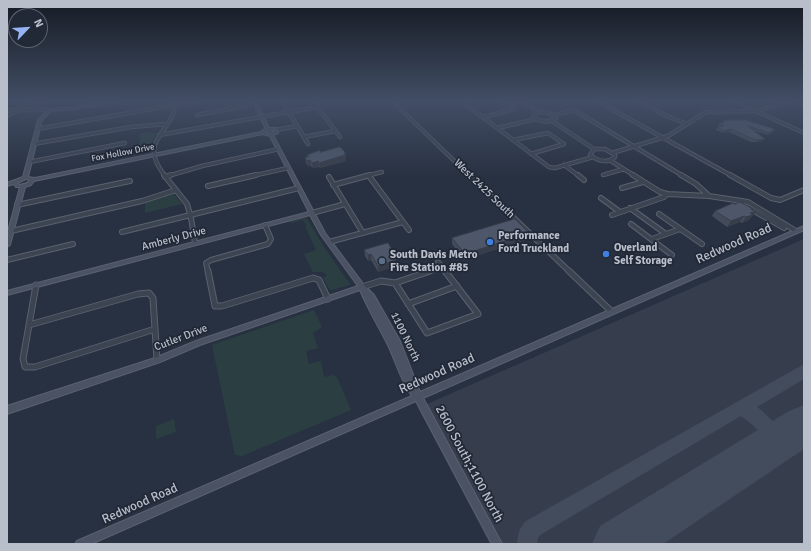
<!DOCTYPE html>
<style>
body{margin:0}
#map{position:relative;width:811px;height:551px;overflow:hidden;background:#283141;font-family:Signika,sans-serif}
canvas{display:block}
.frame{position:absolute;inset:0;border:8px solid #b9becb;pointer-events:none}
.north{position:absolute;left:8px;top:8px;width:40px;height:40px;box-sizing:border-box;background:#212836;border:1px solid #5e6472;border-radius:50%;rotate:65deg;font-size:11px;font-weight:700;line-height:16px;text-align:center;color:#b9becb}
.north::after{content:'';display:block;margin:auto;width:14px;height:18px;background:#96b2f3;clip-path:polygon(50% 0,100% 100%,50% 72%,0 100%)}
</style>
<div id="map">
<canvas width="811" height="551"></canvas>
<div class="frame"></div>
<div class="north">N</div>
</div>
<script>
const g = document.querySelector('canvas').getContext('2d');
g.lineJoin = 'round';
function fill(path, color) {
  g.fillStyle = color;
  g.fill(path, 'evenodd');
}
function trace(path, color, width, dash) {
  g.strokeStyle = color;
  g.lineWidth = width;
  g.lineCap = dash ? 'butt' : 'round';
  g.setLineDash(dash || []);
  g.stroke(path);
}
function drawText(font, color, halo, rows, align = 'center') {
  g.font = font + ' Signika,sans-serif';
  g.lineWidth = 3.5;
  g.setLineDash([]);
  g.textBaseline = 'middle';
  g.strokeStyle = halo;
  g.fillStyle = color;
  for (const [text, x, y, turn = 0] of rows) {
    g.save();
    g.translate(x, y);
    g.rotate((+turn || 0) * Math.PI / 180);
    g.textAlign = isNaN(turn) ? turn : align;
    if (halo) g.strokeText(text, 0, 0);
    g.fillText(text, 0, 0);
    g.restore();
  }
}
const airport = new Path2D(`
 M804 239V544H490L418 408Z`);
const green = new Path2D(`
 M140 133H157L150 146 140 148Z
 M173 193 182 204 145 213V202Z
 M306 217 324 247 350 284 349 285 332 290H330L323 278 327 275 322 272H313L304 254 316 250 306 228V224L303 220 291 223 290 221Z
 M314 310 322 327 313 333 318 348 306 351 309 364 321 361 324 377 333 375 337 377 351 410 242 456 235 455 212 345Z
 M174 419 176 432 156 439V426Z`);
const taxiway = new Path2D(`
 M804 364V379L757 407C765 412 771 422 780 425 784 428 790 427 795 429L798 435 795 441 789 444H782L778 452 772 455 766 452 763 446 766 439 754 426 741 416 540 535 538 538 537 544H517C518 534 519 528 526 521Z
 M804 418V434H803L797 432 794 426 797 420Z`);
const runway = new Path2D(`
 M804 405V449L663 544H592L600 526 789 411Z`);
const streetFar2 = new Path2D(`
 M313 101 340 137
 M392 101 470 176
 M465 101 464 103 549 167 555 168 593 157
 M501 101 515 109
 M521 101 538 112
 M597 101 732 176
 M638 101 669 117 687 124
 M734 101 804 133
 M772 101 780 104
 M284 104 308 144
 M508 104 521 101
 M7 110H50
 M538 112H548L556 118C549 123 541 122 534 117V115Z
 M197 115 255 104
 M554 115 574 110 683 176
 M7 116 26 106 50 101
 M483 117 515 109
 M552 121 594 149
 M497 128 536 119
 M37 129 198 101
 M276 130 297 126
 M159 135 317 107
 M304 137 335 131
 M513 140 548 133 564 144 531 154
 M33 144 131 127 167 124
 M594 149H605L615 155V157C607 164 598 161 590 155Z
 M612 153 668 136 706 112 755 111 792 101
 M611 161 635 176
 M29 162 125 143
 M564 165 579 176
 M603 175 624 169
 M165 176C135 138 176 133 175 101
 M168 176 202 166 279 149
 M252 176 288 168
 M366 176 382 172`);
const streetFar1 = new Path2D(`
 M164 175 187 204 191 218 195 243
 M469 175 570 272
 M578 175 584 180
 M633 175 660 192 667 194 709 196 748 202 796 231
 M681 175 696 184 709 196
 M730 175 771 198 780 200 804 190
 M369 176 409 230
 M165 177 171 175
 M329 177 363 233
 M333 185 370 175
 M208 186 256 175
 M622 188 643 182
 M601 198 620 212
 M17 205 130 181
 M747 207 784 228
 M630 208 666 234
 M312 213 345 204
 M659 214 702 244
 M612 215 664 197 667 194
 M631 224 672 255
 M11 231 142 201 176 190
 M122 232 299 188
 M652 239 680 229
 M329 242 403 222
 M7 260 73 244
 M438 262 446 272
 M208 272 206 263 211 260 268 244 271 239 265 225
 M427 272 442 267`);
const street = new Path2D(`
 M208 271 215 306H222L313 278 319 280 328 299
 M569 271 611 311
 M395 283 427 333 478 314 445 271
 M36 285 23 359 25 367H35L155 329
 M362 287 381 281 395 283 430 271
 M408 304 457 286
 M29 325 138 294 149 293 153 298 157 360`);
const secondary = new Path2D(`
 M114 101H122L120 102 75 109 51 111 42 120 28 177 35 178 261 132 263 130 266 129 252 101H256L269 128H276L278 129V133L273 135 325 233 364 285 374 295 400 341 420 392 804 226V230L423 398 502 544H492L416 401 91 544H75L77 541 412 396C401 381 396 362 388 345 379 327 368 309 360 290L200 345 160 362 7 414V406L155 358 196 341 358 286 321 235 310 215 7 295V291L309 212 270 136 263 134 34 181 31 185 25 187 10 245 7 247V235L20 187H16L14 184 7 186V183L23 177 38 120 49 109 75 107ZM270 130H274L275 131 269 134 265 132ZM26 179 30 180C28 184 24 184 19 185L17 183Z`);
const wall = new Path2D(`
 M729 120 773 132 768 135 755 131 763 141 757 142H751L729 132 723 133 716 130 717 127H720L718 126 720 123H722L723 121Z
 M346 153V161L320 168 319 167 313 168 311 166H308L306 163 305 157H308L307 155Z
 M735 204 753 209 752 210 755 212 749 220 742 223 740 222 727 227 712 216 715 211Z
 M452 238 528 239 464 260 452 244Z
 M364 250 391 253 396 260V266L378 272 371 260 368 261 365 256Z`);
const shadedWall = new Path2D(`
 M731 129 729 132 723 133 724 131Z
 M775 129 773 132 768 135 769 133Z
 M765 139 763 141 757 142 758 140Z
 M344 153H346V161L320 168 319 163Z
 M310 160 311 166H308L307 161Z
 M318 161 319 167 313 168 312 163Z
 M755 212 749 220 742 223 746 217 750 213Z
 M744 216 740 222 727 227 731 221Z
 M529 233 528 239 464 260 465 254Z
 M371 254V260L368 261V255Z
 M396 260V266L378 272V266Z`);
const building = new Path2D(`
 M729 120H746L775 129 769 133 748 126 765 139 758 140 753 139 731 129 724 131 717 127 724 126 720 123 724 122 723 121Z
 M340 147 346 153H344L345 155 319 163 318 161 312 163 310 160 307 161 305 157H309L307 155 320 150V152Z
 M740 202 753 209H751L755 212 750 213 753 215 746 217 744 216 731 221 715 211 733 203 735 204Z
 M515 219 529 233 465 254 452 238Z
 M388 243 391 248 389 249 396 260 378 266 371 254 368 255 364 250Z`);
const markers = [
 [490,242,4,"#3f7fe0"],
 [606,254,4,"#3f7fe0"],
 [382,261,4,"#5c6f8a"]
];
const farStreetnames = [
 ["Fox Hollow Drive",123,153,-11]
];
const streetNames = [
 ["West 2425 South",484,189,44],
 ["Amberly Drive",174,239,-15],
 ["1100 North",405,337,64],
 ["Cutler Drive",181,338,-21]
];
const poiNames = [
 ["Performance",498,236],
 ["Ford Truckland",498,249],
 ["Overland",614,248],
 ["Self Storage",614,261],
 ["South Davis Metro",390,255],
 ["Fire Station #85",390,268]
];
const nearStreetnames = [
 ["Redwood Road",734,244,-24],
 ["Redwood Road",437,374,-24],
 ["2600 South;1100 North",469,464,62],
 ["Redwood Road",140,504,-24]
];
fill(airport, '#363e4e');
fill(green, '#2b3f43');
fill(taxiway, '#434c5c');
fill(runway, '#434c5c');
trace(streetFar2, '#5a616e', 4.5);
trace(streetFar1, '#5a616e', 6);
trace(street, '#5a616e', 7);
trace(secondary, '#5a616e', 2);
trace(streetFar2, '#3c4351', 3);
trace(streetFar1, '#3c4351', 4);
trace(street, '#3c4351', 5);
fill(secondary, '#4a5263');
fill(wall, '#434b5b');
fill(shadedWall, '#373d4a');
fill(building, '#4e576a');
trace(building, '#373d4a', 1);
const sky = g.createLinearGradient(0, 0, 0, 178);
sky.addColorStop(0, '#161b24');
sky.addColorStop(0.57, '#424e65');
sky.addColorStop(1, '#424e6500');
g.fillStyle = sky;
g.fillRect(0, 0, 811, 178);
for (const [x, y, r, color] of markers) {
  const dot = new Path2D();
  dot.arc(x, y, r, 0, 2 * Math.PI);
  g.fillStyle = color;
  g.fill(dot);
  trace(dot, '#212836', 1.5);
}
drawText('9px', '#b9becb', '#212836', farStreetnames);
drawText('11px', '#b9becb', '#212836', streetNames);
drawText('bold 11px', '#b9becb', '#212836', poiNames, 'left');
drawText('13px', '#b9becb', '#212836', nearStreetnames);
</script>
